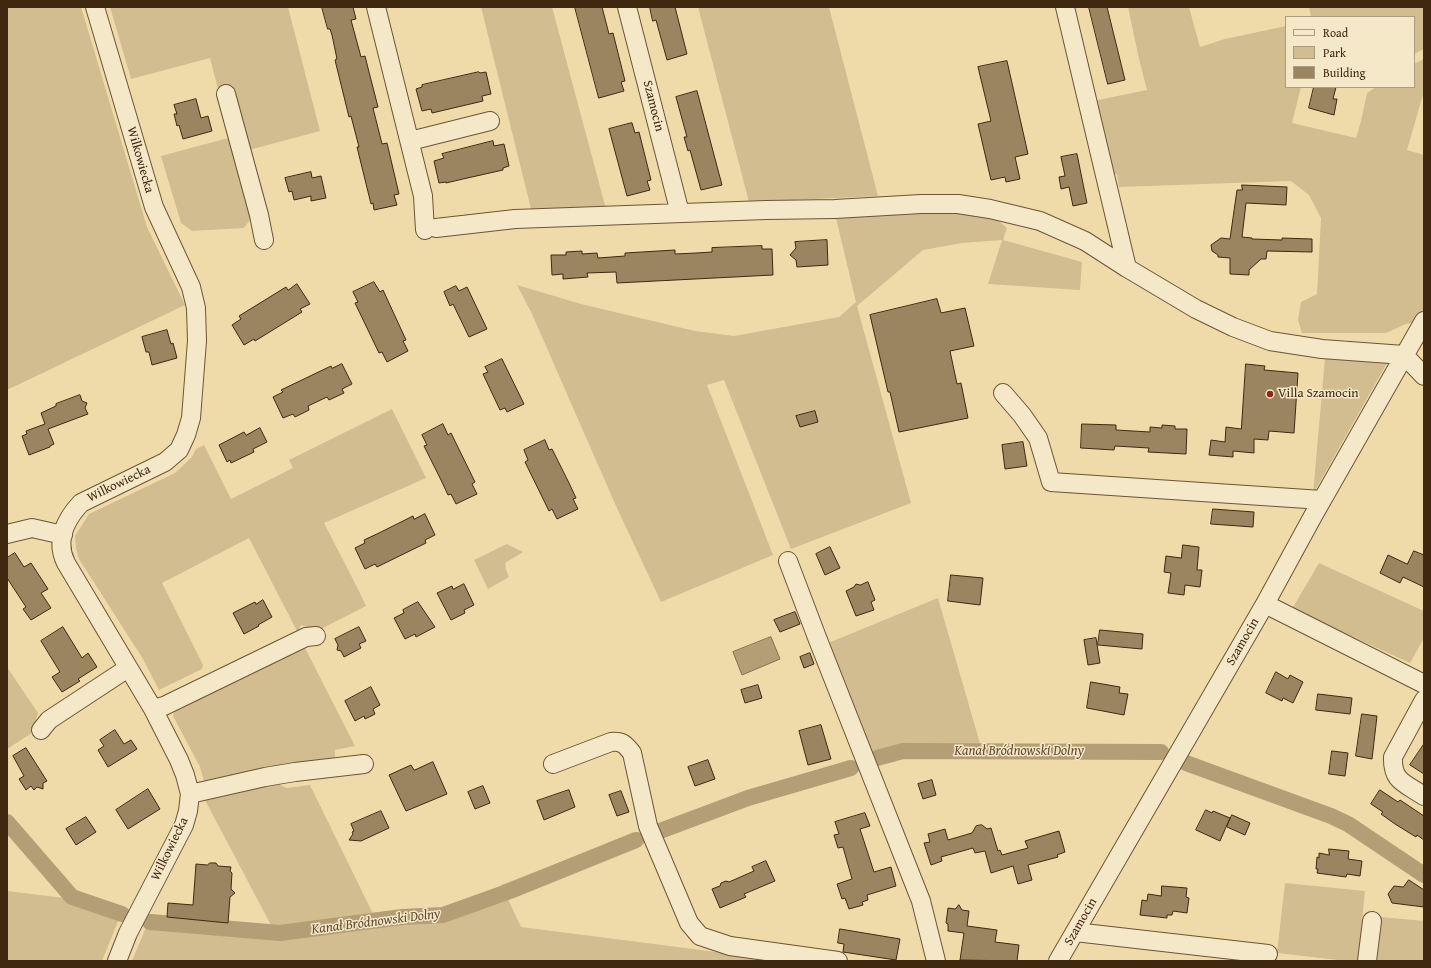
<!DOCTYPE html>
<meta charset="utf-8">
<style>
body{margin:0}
#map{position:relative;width:1431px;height:968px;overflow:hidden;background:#efdbaa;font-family:"Gentium Book Plus",serif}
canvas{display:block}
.frame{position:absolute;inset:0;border:8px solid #3f2810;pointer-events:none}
.legend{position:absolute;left:1285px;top:16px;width:130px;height:72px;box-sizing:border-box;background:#f5e8c8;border:1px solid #ac9b7e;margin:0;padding:5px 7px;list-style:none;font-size:12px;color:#3f2810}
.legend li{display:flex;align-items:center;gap:8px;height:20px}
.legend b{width:20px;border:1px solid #ac9b7e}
</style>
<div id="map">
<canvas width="1431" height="968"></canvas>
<div class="frame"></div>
<ul class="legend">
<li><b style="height:5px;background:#f5e8c8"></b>Road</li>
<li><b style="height:11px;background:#d1bd90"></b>Park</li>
<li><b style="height:11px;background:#9b8560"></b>Building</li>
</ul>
</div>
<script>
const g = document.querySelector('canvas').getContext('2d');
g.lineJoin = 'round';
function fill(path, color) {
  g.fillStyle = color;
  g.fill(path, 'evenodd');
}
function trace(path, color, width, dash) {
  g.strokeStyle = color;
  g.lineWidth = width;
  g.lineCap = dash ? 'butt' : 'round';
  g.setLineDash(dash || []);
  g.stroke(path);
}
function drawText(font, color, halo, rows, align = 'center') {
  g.font = font + ' "Gentium Book Plus",serif';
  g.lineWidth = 3;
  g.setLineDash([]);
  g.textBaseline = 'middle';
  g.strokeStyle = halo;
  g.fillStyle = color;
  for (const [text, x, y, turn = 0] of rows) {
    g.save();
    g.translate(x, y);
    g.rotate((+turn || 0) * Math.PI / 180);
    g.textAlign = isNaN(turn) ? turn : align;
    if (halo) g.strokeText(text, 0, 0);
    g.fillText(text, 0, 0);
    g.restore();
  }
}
const green = new Path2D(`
 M7 7H81L147 227 185 305 7 390Z
 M110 7H288L320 131 249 150 232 85 218 89 210 58 131 79Z
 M481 7H552L606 209 532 213Z
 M698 7H829L878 196 749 202Z
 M1128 7H1189L1200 47 1225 39 1286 26V87H1301L1292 123 1356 138 1361 121 1367 93 1376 87H1414V64L1424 59V91L1407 150 1424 155V308L1417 322 1406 324 1386 333H1302L1298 320 1301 302 1317 294 1321 218 1309 195 1291 181 1119 187 1117 174 1111 175 1093 101 1147 90 1139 59Z
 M1309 7H1424V49L1414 54V17H1311Z
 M232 137 253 216 244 228 192 231 181 223 161 156Z
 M934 209 990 214 1007 228 1003 240 1082 262 1080 290 988 284 1002 240 962 243 923 250 857 306 911 503 791 549 724 380 707 385 773 555 661 602 616 506 532 314 517 285 581 304 695 331 734 336 839 317 856 302 836 218 846 214Z
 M1325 358H1345L1387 363 1313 494Z
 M392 409 426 478 324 523 359 591 366 606 317 631 301 625 298 633 249 538 162 583 203 665 202 669 159 690 143 659 79 559 76 548 75 536 89 514 175 473 192 457 196 449 204 445 231 499 293 468 289 460Z
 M507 544 523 552 505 563 506 570 509 577 488 589 474 560Z
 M1319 563 1424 611V638L1410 663 1292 609Z
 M938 598 981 747 1144 748 1173 750 1166 757 904 755 874 764 828 643Z
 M303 644 355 746 335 750V762L204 781 200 767 173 716 176 706Z
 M7 667 38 713 32 733 7 749Z
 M1185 759 1336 814 1348 820 1424 870V879L1351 830 1336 823 1182 767Z
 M855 761 859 769 749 802 658 838 654 829 746 795Z
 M279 784 286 788 310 785 375 918 437 910 459 906 502 889 501 885 643 830 648 842 507 897 521 927 787 961H132L147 925 153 917 273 929 205 800 206 797Z
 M7 817 76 894 123 909 102 961H7V891L73 899 30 857 7 831Z
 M1285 883 1365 891 1358 961H1347L1277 953Z
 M1381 917 1424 921V961H1377Z`);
const water = new Path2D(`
 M771 637 780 659 742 675 733 652Z`);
const canal = new Path2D(`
 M877 758 903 751 1161 752
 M1186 763 1331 816 1348 824 1424 875
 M7 822 72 897 122 914
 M660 831 748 798 851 768
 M150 922 280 933 402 917 443 915 510 891 636 840`);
const building = new Path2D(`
 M322 7H353L356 19 351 20 361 57 365 56 369 72 378 107 373 108 382 144 387 143 399 194 394 195 397 205 374 210 373 203 371 204 357 147H359L351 116 349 117 335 60 337 59 332 35 330 29H328Z
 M575 7H602L609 34 613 33 625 81 621 82 624 91 599 98Z
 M650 7H675L687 54 667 60 656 20 653 21Z
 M1089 7H1107L1125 80 1108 84Z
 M1007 61 1028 154 1015 157 1020 179 1006 182 1005 177 991 180 978 124 991 121 978 67Z
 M479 72 480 73 486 72 491 94 482 96 483 101 432 113 431 109 422 111 416 89 422 87V85Z
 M1314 87H1336L1333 99H1337L1334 115 1309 108Z
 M697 91 722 185 701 190 690 150 688 151 684 137H687L676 97Z
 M196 99 201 118 208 116 212 131 183 139 179 125 177 126 174 114H177L174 105Z
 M632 123 635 133 639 132 651 180 647 181 650 190 627 196 609 129Z
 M493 141 494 146 504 144 509 166 503 168V170L463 179 446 183V182L439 183 434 161 444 158 442 154Z
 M1077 154 1087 203 1073 206 1069 187 1061 189 1059 177 1065 176 1061 157Z
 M311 172 312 178 321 176 326 198 311 201V196L294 200 292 191 289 192 285 178Z
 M1242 185 1287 187 1286 205 1246 203 1242 237 1252 238V239L1282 240V238L1312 239V252L1267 251 1266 259H1261L1249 270V275L1230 274V258L1218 257V255L1212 251 1211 245 1221 238 1230 239 1237 190H1242Z
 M827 240 828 265 797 267 796 260 790 255 796 248 795 242Z
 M762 246V249H772L773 275 617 283 616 272 587 273 588 277 563 279V274L552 275 551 255H566V252L582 251V254L597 253 598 258 625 256V253L675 250V254L696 253 712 252V248Z
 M374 282 380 292 383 290 406 340 403 341 408 351 387 362 382 352 379 353 355 303 358 302 353 292Z
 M297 284 310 304 300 309 302 312 255 341 254 339 244 345 232 325 241 319 239 316 286 287 288 290Z
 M456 286 459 291 467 287 487 329 469 337 453 304 450 306 444 292Z
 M937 299 941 313 965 308 974 346 950 351 957 384 961 383 968 418 899 432 890 392H888L870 315Z
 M167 330 171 344 173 343 177 358 152 365 149 352H146L142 337Z
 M502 359 524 404 507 412 505 408 500 410 483 374 488 372 485 367Z
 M342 364 352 384 342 389 344 393 329 400 327 397 308 406 309 410 295 417 293 414 283 418 273 397 283 392 281 390 331 366 332 368Z
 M1246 364 1265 366 1264 370 1298 373 1294 433 1269 431 1268 440 1254 439V453L1233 451V457L1209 455 1211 440 1225 442 1226 427 1241 429Z
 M80 395 82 401 87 403 85 408 88 414 48 429 54 444 50 446V447L29 455 22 436 27 434 26 431 45 424 41 413 56 406V404Z
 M815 411 818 422 800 427 796 416Z
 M443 424 448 435 451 433 475 482 472 484 477 494 456 504 451 494 448 495 441 480 424 446 427 445 422 435Z
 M1082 424 1116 425V430L1150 432V427L1162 428V425L1175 426V429H1187L1186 454 1148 452 1149 448 1115 446 1114 450 1081 448Z
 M260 428 267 442 253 449 254 452 231 463 230 460 227 462 219 445 244 432 246 435Z
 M545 440 549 450 552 449 569 483 576 498 573 499 578 509 557 519 552 509 549 511 525 462 528 460 524 450Z
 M1023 442 1027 466 1005 469 1002 445Z
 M1213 509 1254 512 1253 527 1211 524Z
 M425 514 435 535 425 540 426 543 377 567 375 564 365 569 355 548 365 543 364 540 379 533 413 516 414 519Z
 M1183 545 1199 547 1197 570H1202L1200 587 1185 585 1184 595 1168 593 1171 573 1164 572 1166 556 1181 558Z
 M830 547 840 568 825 575 816 554Z
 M1414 551 1424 555V587L1403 577 1400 583 1380 573 1388 555 1407 564Z
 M15 553 24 567 31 563 48 589 41 593 51 608 31 620 23 609 26 607 7 578V558Z
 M951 575 983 578 980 605 948 601Z
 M868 582 875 600 871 602 874 610 856 616 846 591 854 587 856 584 860 585Z
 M464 584 474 605 464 610 465 613 451 620 437 593 452 586 453 589Z
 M263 600 272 617 258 625 259 626 244 634 233 613 255 602 256 604Z
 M418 602 435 627 416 637 415 634 405 639 394 618 404 613 403 610Z
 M795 612 800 624 780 632 774 620Z
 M63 627 82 658 88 653 97 667 78 679 80 681 62 692 52 677 60 672 41 641Z
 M359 627 366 641 359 644 361 648 344 657 341 651 337 650 338 645 335 639Z
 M1100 630 1143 634 1142 649 1098 645Z
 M1096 638 1100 663 1088 665 1084 640Z
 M810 653 814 664 804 668 800 657Z
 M1276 672 1288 679 1290 675 1303 682 1293 703 1283 698 1282 701 1266 693Z
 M1091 682 1120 687 1119 693 1128 694 1124 715 1087 708Z
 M758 685 762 698 745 703 741 690Z
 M371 687 380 705 373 709 375 714 365 719 364 716 355 721 345 701Z
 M1318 694 1352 698 1350 714 1316 710Z
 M1362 714 1377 716 1372 759 1356 756Z
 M821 725 831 759 808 765 799 731Z
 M115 730 124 744 131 740 137 749 108 767 98 750 104 746 100 740Z
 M1424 744V774L1410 765Z
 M26 748 47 781 43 783V789L37 787 34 790 31 786 26 790 19 779 24 776 13 756Z
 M1332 751 1348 753 1345 776 1329 774Z
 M708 760 715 779 695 786 688 767Z
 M433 762 447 794 406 811 389 775 411 765 414 770Z
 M932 780 936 795 923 799 918 784Z
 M483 786 490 803 475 809 468 792Z
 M148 789 160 809 128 829 116 810Z
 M569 790 575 807 544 820 537 801Z
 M1380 790 1398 802 1400 800 1424 816V840L1417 835 1416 837 1395 824 1381 814 1383 812 1371 804Z
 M621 791 629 812 617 816 609 795Z
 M1206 810 1212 813 1213 811 1230 818 1220 841 1196 830Z
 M381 811 389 828 361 841 349 840 353 834 352 832 354 831 351 824Z
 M865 813 870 826 860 829 874 872 891 867 896 886 867 895 868 900 862 902 863 905 849 909 845 898 842 899 837 884 852 879 843 847 838 848 834 835 839 834 835 822Z
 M1232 815 1250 823 1245 835 1227 827Z
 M86 817 96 832 76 845 66 829Z
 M982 825 987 829 991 828 998 851 1000 850 1002 855 1028 848 1025 841 1059 831 1065 852 1057 855 1058 857 1028 865 1032 880 1018 884 1013 866 991 873 985 851 975 853 973 848 941 857 942 861 931 865 924 843 930 842 928 834 945 829 948 840 972 833 976 826Z
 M1329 849 1349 851 1348 859 1362 861 1360 876 1347 874 1346 877 1317 873 1318 869H1316L1317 857 1319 858V853L1329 855Z
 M766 861 775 881 744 894 746 897 720 908 712 889 720 886 721 883 726 881 729 882 754 871 752 867Z
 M210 863H216L218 866 231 867 230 871 232 873 231 889 235 893 230 897 228 923 167 917 168 903 193 905 196 864 207 865Z
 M1409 880 1424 890V907L1392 903 1388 894 1394 886 1403 887Z
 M1162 886 1187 888 1186 897 1189 898 1187 913 1173 911 1172 915H1167V918L1140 915 1142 900 1147 901 1148 894 1161 896Z
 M959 905 962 910 969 911 967 926 997 930 995 942 1019 945 1017 961 960 960 964 933 948 931V924L946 923 948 908 955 909Z
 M840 929 900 939 896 960 843 952 844 944 838 943Z`);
const minor = new Path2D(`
 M95 7 154 207 191 287 196 308 197 341 191 418 186 435 179 450 165 462 81 503C65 520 55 541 66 563L153 709 179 760 185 775 190 794 188 811 184 825 128 933 117 961
 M376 7 423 196 425 230
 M627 7 680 213
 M1065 7 1127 268
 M226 94 259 215 264 240
 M410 141 490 121
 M436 228 515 219 766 210 835 209 921 204H958L990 209 1040 221 1085 241 1127 268 1196 309 1233 327 1270 341 1322 349 1404 355 1424 376
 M1003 393 1022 415 1038 438 1051 482 1322 500
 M7 534 32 528 63 535
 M788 561 818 640 921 901 936 961
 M1265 604 1424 684
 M1424 700 1393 757C1392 782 1405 783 1424 796
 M153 709 164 706 306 637 316 636
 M41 730 49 720 128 668
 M553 764 611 742C622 741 625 744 632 753L648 826 689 923 700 936 730 946 838 961
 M190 794 265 777 295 772 364 764
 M1075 932 1268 954
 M1058 961 1265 604 1313 516 1424 321
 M1367 961 1372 921`);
const markers = [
 [1270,394,4,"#8f2418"]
];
const streetNames = [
 ["Szamocin",653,106,76],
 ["Wilkowiecka",140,160,74],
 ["Wilkowiecka",119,484,-26],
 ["Szamocin",1243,642,-60],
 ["Wilkowiecka",170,849,-64],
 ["Szamocin",1081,922,-60]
];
const poiNames = [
 ["Villa Szamocin",1278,394]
];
const waterNames = [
 ["Kanał Bródnowski Dolny",1019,751],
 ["Kanał Bródnowski Dolny",376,922,-7]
];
fill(green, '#d1bd90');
fill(water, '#b39e76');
trace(water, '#856f4d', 1);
trace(canal, '#b39e76', 16);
fill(building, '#9b8560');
trace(building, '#3f2810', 1);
trace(minor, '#6b5536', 20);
trace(minor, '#f5e8c8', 18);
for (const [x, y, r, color] of markers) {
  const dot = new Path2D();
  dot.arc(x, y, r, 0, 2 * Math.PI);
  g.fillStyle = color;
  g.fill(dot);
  trace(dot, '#f5e8c8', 1.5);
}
drawText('13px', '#3f2810', '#f5e8c8', streetNames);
drawText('13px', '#3f2810', '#f5e8c8', poiNames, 'left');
drawText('italic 14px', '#624b2f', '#f5e8c8', waterNames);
</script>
